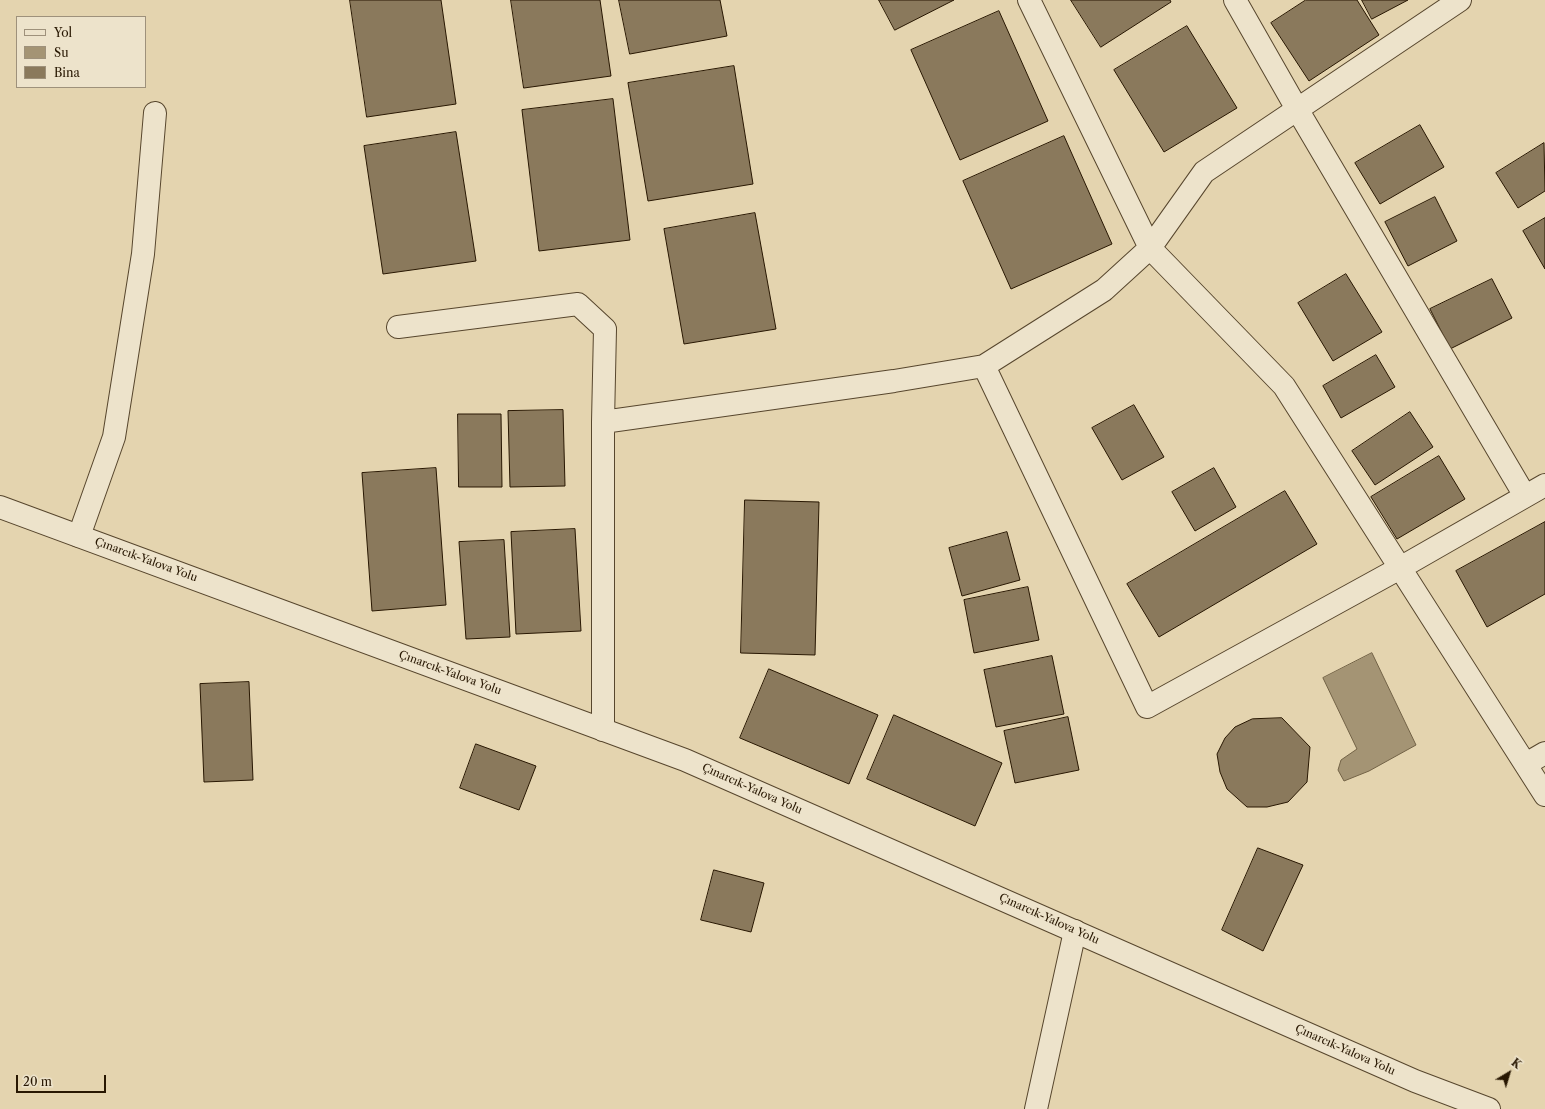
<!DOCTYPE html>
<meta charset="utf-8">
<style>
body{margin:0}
#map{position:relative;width:1545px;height:1109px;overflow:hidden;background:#e4d4af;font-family:"Libre Caslon Text",serif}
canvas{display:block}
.legend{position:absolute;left:16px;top:16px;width:130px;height:72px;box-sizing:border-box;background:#ede3cb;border:1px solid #9e917b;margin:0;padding:5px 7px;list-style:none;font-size:12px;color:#281702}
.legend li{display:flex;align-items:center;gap:8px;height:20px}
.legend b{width:20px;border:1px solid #9e917b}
.north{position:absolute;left:1489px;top:1053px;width:40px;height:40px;-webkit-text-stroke:3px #ede3cb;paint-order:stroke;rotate:38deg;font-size:11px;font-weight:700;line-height:16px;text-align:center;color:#281702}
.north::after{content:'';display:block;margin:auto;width:14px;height:18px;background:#281702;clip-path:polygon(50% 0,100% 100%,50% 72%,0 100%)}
.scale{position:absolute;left:16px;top:1075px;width:90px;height:18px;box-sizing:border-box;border:2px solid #281702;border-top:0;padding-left:5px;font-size:12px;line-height:14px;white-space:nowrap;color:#281702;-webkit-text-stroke:3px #ede3cb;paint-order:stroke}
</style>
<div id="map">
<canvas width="1545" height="1109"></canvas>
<ul class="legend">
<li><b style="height:5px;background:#ede3cb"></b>Yol</li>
<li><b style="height:11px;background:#a49474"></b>Su</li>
<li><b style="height:11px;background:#8a795c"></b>Bina</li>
</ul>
<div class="north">K</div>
<div class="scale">20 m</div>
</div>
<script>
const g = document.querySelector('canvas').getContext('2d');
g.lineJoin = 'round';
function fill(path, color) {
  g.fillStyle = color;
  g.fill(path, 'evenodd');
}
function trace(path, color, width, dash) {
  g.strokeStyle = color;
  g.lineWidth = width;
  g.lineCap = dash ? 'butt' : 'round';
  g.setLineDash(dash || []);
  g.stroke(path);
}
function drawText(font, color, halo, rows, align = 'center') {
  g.font = font + ' "Libre Caslon Text",serif';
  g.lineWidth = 3;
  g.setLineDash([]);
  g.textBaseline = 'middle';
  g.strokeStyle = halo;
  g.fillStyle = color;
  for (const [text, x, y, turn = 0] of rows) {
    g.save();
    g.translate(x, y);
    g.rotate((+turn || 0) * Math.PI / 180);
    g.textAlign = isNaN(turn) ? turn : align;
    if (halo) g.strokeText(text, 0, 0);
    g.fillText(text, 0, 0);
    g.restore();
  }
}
const water = new Path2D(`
 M1372 653 1416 745 1369 771 1344 781 1338 770 1341 760 1357 749 1323 678Z`);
const building = new Path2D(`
 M350 0H441L456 104 367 117Z
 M511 0H600L611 76 524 88Z
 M619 0H720L727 36 630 54Z
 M879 0H954L895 30Z
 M1071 0H1170L1171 2 1101 47Z
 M1306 0H1357L1379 35 1309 81 1271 23Z
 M1362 0H1408L1372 19Z
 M999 11 1048 121 960 160 911 50Z
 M1187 26 1237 108 1164 152 1114 70Z
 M734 66 753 184 648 201 628 83Z
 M613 99 630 240 539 251 522 110Z
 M1420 125 1444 167 1380 204 1355 163Z
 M456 132 476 261 383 274 364 146Z
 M1064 136 1112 244 1011 289 963 181Z
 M1544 143 1545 191 1518 208 1496 173Z
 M1435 197 1457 241 1408 266 1385 222Z
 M755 213 776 329 684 344 664 229Z
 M1545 218V269L1523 231Z
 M1346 274 1382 332 1333 361 1298 303Z
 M1492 279 1512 318 1450 349 1430 309Z
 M1376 355 1395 387 1341 418 1323 386Z
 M1134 405 1164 457 1122 480 1092 428Z
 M563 410 565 486 510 487 508 411Z
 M1410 412 1433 447 1375 485 1352 451Z
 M458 414H501L502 487H459Z
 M1439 456 1465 499 1397 539 1371 497Z
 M436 468 446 605 372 611 362 473Z
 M1214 468 1236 507 1195 531 1172 492Z
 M1285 491 1317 544 1159 637 1127 584Z
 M745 500 819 502 815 655 741 653Z
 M1545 522V594L1487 627 1456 571Z
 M575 529 581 631 516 634 511 532Z
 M1007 532 1020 580 962 596 949 548Z
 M504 540 510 637 466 639 459 542Z
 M1028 587 1039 640 974 653 964 600Z
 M1052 656 1064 714 996 727 984 670Z
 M769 669 878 715 849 784 740 738Z
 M249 682 253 780 204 782 200 684Z
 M894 715 1002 763 975 826 867 779Z
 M1068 717 1079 770 1015 783 1004 731Z
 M1282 718 1310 747 1307 782 1288 802 1267 807H1247L1227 789 1220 772 1217 754 1225 738 1235 727 1252 719Z
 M476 744 536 766 519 810 460 788Z
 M1258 848 1303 865 1263 951 1222 930Z
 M714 870 764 883 751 932 701 920Z`);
const minor = new Path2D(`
 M1029 0 1150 248 1284 386 1545 795
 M1235 0 1297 109 1525 496
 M398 327 578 304 605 329 603 422V730
 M984 366 1147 707 1400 568 1545 485
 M603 422 894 381 984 366 1104 290 1150 248 1204 172 1460 0
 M79 536 114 437 143 254 155 113
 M1526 764 1545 753
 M1036 1109 1075 931`);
const tertiary = new Path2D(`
 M0 507 685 760 1415 1081 1489 1109`);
const streetNames = [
 ["Çınarcık-Yalova Yolu",146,560,20],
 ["Çınarcık-Yalova Yolu",450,673,20],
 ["Çınarcık-Yalova Yolu",752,789,24],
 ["Çınarcık-Yalova Yolu",1049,919,24],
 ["Çınarcık-Yalova Yolu",1345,1050,24]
];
fill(water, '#a49474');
trace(water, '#726246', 1);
fill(building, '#8a795c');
trace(building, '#281702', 1);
trace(minor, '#57462d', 24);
trace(tertiary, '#57462d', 24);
trace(minor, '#ede3cb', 22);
trace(tertiary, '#ede3cb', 22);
drawText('11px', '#281702', '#ede3cb', streetNames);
</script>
